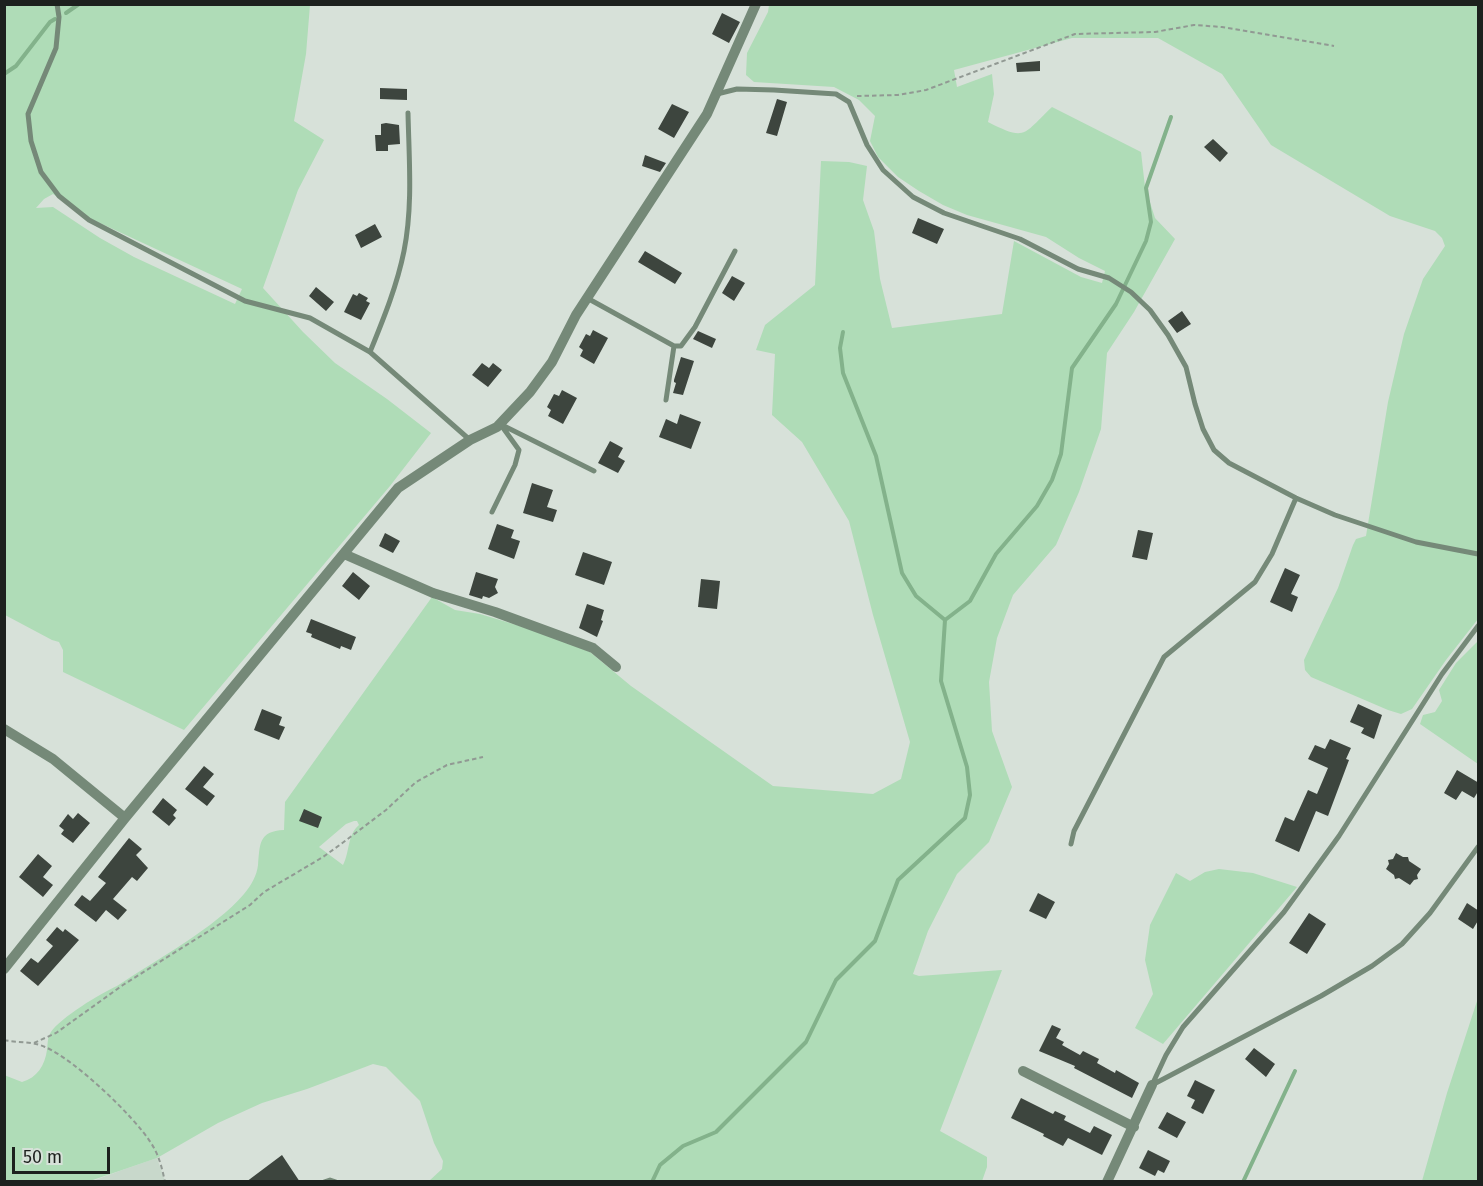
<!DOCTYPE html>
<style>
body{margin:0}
#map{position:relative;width:1483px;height:1186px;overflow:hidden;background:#d7e1d9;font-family:"Fira Sans",sans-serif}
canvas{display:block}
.frame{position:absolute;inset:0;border:6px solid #1d211e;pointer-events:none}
.scale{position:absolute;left:12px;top:1147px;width:98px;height:27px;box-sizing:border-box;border:3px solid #1d211e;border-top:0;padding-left:8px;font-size:18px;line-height:21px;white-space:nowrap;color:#1d211e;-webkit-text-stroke:4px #d7e1d9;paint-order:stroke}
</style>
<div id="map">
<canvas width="1483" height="1186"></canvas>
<div class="frame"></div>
<div class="scale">50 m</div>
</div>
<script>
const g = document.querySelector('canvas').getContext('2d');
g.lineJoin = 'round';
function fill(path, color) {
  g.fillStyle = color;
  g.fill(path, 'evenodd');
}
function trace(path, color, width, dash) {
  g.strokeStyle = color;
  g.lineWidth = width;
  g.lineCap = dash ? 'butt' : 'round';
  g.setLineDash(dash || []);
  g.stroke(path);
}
const built = new Path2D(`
 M157 1158 165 1181 90 1182 125 1169Z`);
const green = new Path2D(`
 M4 5H310L306 54 294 121 324 140 298 190 263 288 303 332 335 363 387 399 431 433 390 486 184 730 63 672V650L59 642 52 640 5 615ZM53 194 87 217 242 289 235 304 134 257 100 238 53 207 36 208 44 199Z
 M769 5H1478V619L1446 660 1412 709 1401 714 1388 710 1311 677 1305 670 1304 660 1338 588 1353 545 1356 539 1366 536 1388 402 1404 334 1423 279 1445 246 1442 238 1435 231 1390 216 1271 145 1222 74 1158 38H1072L954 70 957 87 992 74 994 94 988 122C1027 142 1023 134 1052 107L1141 152 1145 187 1155 218 1175 239 1134 312 1107 353 1101 429 1079 492 1056 545 1013 595 997 638 989 682 992 731 1012 787 989 842 957 874 928 931 913 974 919 976 1002 970 940 1131 987 1157V1167L982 1181H429L442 1169 443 1161 434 1143 420 1101 386 1067 373 1064 307 1089 262 1103 218 1123 157 1158 90 1181H5L4 1075 22 1082C37 1078 45 1065 47 1050 48 1044 47 1038 51 1032 60 1018 101 993 117 986 157 959 214 929 244 894 251 886 257 875 258 865 260 845 258 831 284 830L285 802 432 597 455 610 480 614 540 632 590 652 631 686 773 786 873 794 901 779 910 742 873 615 849 521 802 442 772 415 775 354 756 350 765 325 815 285 821 161 849 162 867 166 863 200 874 231 880 279 892 328 1002 314 1014 241 1081 277 1102 283 1105 271 1079 258 1046 237 967 215 943 205 919 191 898 177 878 157 870 141 875 116 859 100 834 87 754 82 746 75 747 53 768 12ZM354 821H357L359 825C347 835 350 852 343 865L319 847 346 824Z
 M1478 641V764L1420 724 1423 715 1435 712 1442 701 1439 690 1456 663Z
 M1219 869 1253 873 1297 887 1163 1044 1135 1028 1153 994 1145 960 1150 925 1176 873 1190 881 1205 872Z
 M1478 998V1181H1422L1447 1093Z`);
const stream = new Path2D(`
 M66 13 79 4
 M4 74 16 66 50 22 55 19
 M945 620 970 601 996 554 1037 506 1052 480 1061 454 1072 368 1116 304 1146 241 1151 222 1146 188 1171 117
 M652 1182 660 1165 683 1146 716 1132 806 1042 836 980 875 941 898 880 965 818 970 795 967 767 941 681 945 620 916 596 902 573 876 456 843 373 840 348 843 332
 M1243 1182 1295 1071`);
const building = new Path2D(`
 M722 13 740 22 729 43 712 34Z
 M1040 61V71L1017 72 1016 63Z
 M380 88 407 89V100L380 99Z
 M777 99 787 102 777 136 766 133Z
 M672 104 689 112 674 138 658 129Z
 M386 123 399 125 400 144 388 145V151H376L375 135H381V124Z
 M1213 139 1228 153 1220 162 1204 147Z
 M645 155 666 163 660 172 642 166Z
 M918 218 944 229 937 244 912 233Z
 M375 224 382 237 361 248 355 235Z
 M645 251 682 273 675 284 638 262Z
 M732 276 745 283 734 301 722 293Z
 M316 287 334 302 326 311 309 296Z
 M359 293 368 298 366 301 370 303 361 320 344 312 353 294 357 296Z
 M1182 311 1191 324 1177 333 1168 321Z
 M593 330 608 338 594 364 580 356 583 350 579 347 586 334 590 336Z
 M698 331 716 339 712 348 693 339Z
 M681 357 694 361 683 395 673 393 676 383 674 382V380Z
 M482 363 489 368 493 363 502 370 488 387 472 375Z
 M562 390 577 398 563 424 548 416 551 410 547 407 554 394 559 396Z
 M680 414 701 422 691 449 659 437 666 419 677 424Z
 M610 441 623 448 618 457 625 461 618 473 598 463Z
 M532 483 553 490 547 507 557 510 553 522 523 513Z
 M497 524 514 530 511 538 520 541 514 559 488 549Z
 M1138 530 1153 533 1147 560 1132 557Z
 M385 533 400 541 393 553 379 546Z
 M583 552 612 562 604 585 575 575Z
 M1285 568 1300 575 1291 594 1298 597 1292 612 1270 602Z
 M353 572 370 586 359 600 342 586Z
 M476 572 498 579 495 587 498 593 489 598 483 596 482 599 469 595Z
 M701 579 720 581 717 609 698 607Z
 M587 604 604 610 601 620 603 621 597 637 579 628Z
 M311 619 356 637 351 650 341 646 340 649 311 637 312 634 306 632Z
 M1358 704 1382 715 1374 739 1361 733 1364 728 1350 722Z
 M262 709 282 717 279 725 285 727 279 740 254 730Z
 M1330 739 1351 748 1346 759 1349 760 1328 816 1316 811 1299 852 1275 841 1285 817 1294 821 1308 790 1317 794 1328 768 1308 759 1315 745 1325 749Z
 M204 766 214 774 203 787 215 796 207 806 185 789Z
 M1457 770 1479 783V790L1474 798 1462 791 1456 800 1444 793Z
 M163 798 177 810 173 815 176 818 169 826 152 812Z
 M304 809 322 817 318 828 299 821Z
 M78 813 90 823 73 843 61 834 64 830 59 826 68 814 73 819Z
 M129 838 142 849 136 855 148 868 137 881 132 877 113 899 127 910 118 920 106 910 96 922 74 905 82 895 90 901 106 883 98 877Z
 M1396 853 1403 857H1408L1409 861 1421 869 1417 875 1418 879 1414 880 1410 885 1399 878 1395 879 1394 875 1386 869 1389 864 1388 860 1393 859Z
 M38 854 52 866 43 877 53 885 43 897 19 877Z
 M1038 893 1055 902 1046 919 1029 911Z
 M1467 903 1479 911V919L1473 929 1458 919Z
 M1309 913 1326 924 1307 954 1289 943Z
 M57 927 63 932 65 929 79 940 38 986 20 971 31 958 38 963 53 946 46 940Z
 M1052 1025 1061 1029 1056 1038 1064 1042 1062 1045 1080 1055 1083 1051 1099 1059 1097 1063 1115 1073 1116 1070 1139 1083 1132 1098 1074 1068 1075 1066 1039 1051Z
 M1254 1048 1275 1064 1266 1077 1245 1059Z
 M1195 1080 1215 1090 1203 1114 1191 1108 1195 1100 1187 1096Z
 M1021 1098 1053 1114 1055 1111 1066 1116 1064 1120 1090 1133 1094 1126 1112 1135 1102 1155 1068 1138 1063 1146 1043 1136 1044 1134 1011 1118Z
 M1167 1112 1186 1122 1177 1138 1158 1128Z
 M1148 1150 1170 1161 1164 1173 1158 1170 1155 1176 1139 1168Z
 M282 1155 300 1182H246Z`);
const path = new Path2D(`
 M857 96 898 95 926 90 1075 34 1155 32 1194 25 1222 27 1334 46
 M4 1040C18 1043 32 1041 45 1047 74 1059 134 1116 151 1143 159 1155 162 1168 165 1182
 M34 1043 56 1033 123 985 250 905 264 892 323 857 341 844 386 810 416 782 447 765 483 757`);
const service = new Path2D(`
 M57 4 59 17 56 48 28 114 31 141 41 172 59 196 89 220 245 301 310 318 370 352 470 440
 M717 94 737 89 774 90 836 94 849 102 867 145 883 170 913 197 944 213 1020 239 1078 269 1109 278 1131 292 1150 310 1168 335 1186 367 1195 404 1203 429 1214 450 1229 463 1296 498 1335 515 1416 542 1478 554
 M587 298 674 346H681L695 327 735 251
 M370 352C383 320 397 286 404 251 413 206 409 159 408 113
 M666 400 674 346
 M500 424 594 471
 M492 512 515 465 519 450 501 425
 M1071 844 1074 831 1164 657 1255 582 1272 554 1296 498
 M1152 1085 1166 1055 1183 1027 1284 912 1339 836 1442 674 1478 626
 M1152 1085 1321 996 1372 966 1402 944 1430 913 1478 847
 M324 1182 330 1180 336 1182`);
const minor = new Path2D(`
 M344 554 433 593 495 612 593 648 616 667
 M4 729 53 759 125 818
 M4 969 125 818 398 488 470 440 497 427 530 392 552 362 576 315 707 114 756 4
 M1023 1071 1134 1127
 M1107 1182 1152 1085`);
fill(built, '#c8d8cb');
fill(green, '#afdcb7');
trace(stream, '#83b28b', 4);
fill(building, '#3d453e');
trace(path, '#919993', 2, [4.5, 3]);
trace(service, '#758978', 5);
trace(minor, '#758978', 10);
</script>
